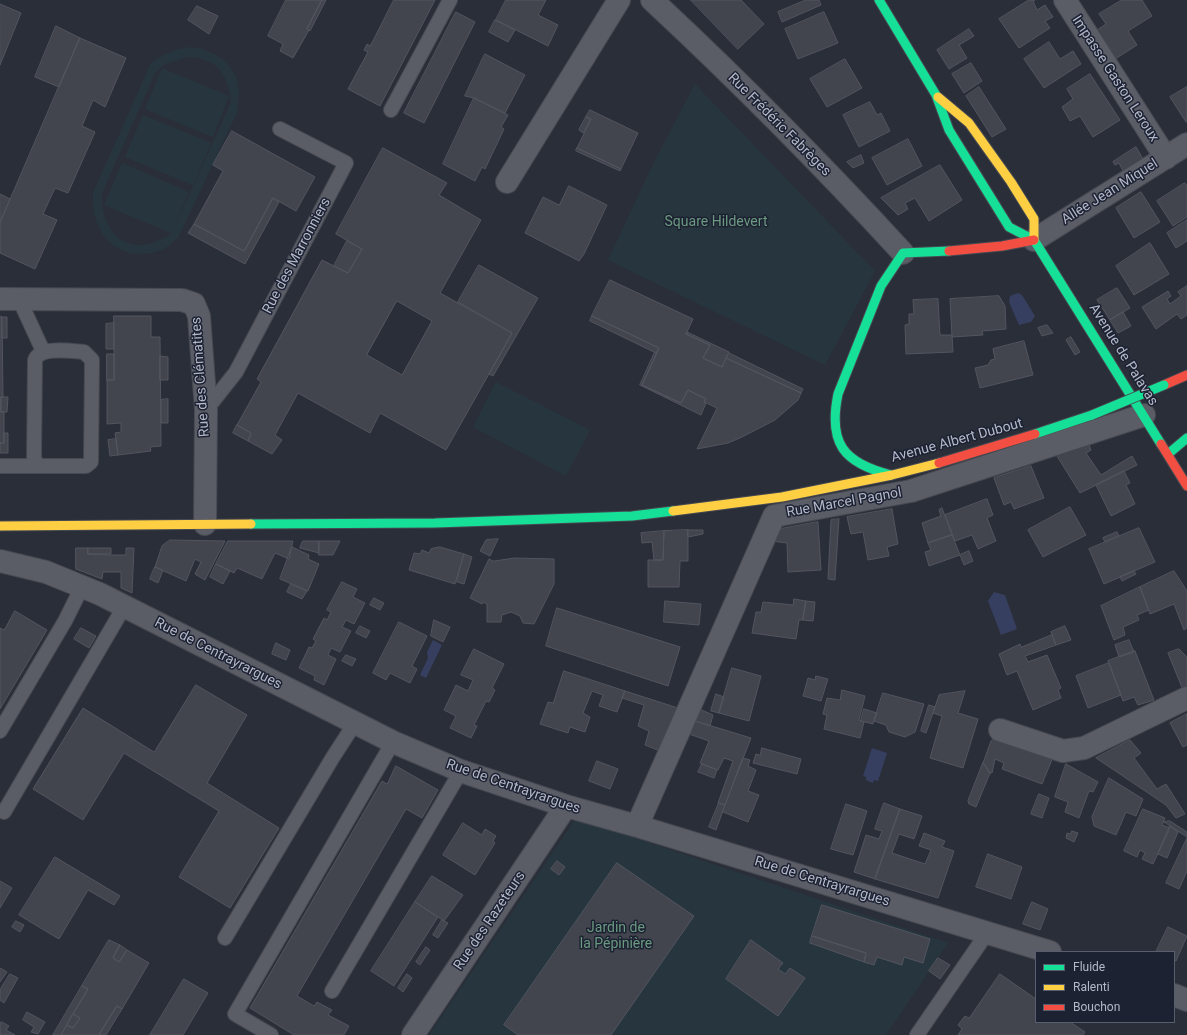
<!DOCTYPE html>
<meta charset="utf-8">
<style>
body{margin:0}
#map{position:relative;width:1187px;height:1035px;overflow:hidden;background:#2a2e38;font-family:Roboto,sans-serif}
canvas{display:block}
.legend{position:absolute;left:1035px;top:951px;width:140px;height:72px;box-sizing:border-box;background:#1d2233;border:1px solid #595e6f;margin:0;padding:5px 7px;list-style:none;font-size:12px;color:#b4b8c9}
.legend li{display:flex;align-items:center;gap:8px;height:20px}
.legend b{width:20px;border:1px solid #595e6f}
</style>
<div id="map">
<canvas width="1187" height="1035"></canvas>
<ul class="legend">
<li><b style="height:5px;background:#16e098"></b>Fluide</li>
<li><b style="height:5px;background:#ffcf43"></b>Ralenti</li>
<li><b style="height:5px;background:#f24e42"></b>Bouchon</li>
</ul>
</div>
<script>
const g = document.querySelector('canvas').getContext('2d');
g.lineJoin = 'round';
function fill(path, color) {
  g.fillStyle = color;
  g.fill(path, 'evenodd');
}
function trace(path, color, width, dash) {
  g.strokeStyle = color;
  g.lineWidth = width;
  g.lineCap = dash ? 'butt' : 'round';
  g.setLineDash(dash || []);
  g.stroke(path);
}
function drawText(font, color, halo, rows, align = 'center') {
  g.font = font + ' Roboto,sans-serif';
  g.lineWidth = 3;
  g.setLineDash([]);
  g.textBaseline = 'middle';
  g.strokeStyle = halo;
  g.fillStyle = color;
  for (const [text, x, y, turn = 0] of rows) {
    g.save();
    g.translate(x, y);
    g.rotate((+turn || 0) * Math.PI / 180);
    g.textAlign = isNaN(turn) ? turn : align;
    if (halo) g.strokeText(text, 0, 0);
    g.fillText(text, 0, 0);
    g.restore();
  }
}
const green = new Path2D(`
 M193 47C230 54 246 78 236 115L178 238C173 242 167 248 161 250 119 265 90 234 93 193L151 63C165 53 176 48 193 47ZM188 57C218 58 228 75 231 102L172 233 189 192 122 163 104 205 171 233C166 238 159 240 152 243 118 253 100 223 102 193L155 73 165 64Z
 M162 68 229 96 213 137 145 109Z
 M695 84 875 271 825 365 608 260 653 164Z
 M143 115 211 143 193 185 125 157Z
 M496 382 590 430 566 476 473 427Z
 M576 818 948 943 886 1035H429Z`);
const water = new Path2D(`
 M1018 293 1022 295 1035 316 1031 322 1019 325 1009 302 1010 296Z
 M994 592 1005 595 1017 629 1001 635 988 601Z
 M433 640 442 645 426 678 420 675 428 658 427 652Z
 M872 748 887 753 878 781 874 780 873 783 866 780V777L863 776Z`);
const building = new Path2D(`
 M286 0H322L307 29 309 30 293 58 280 51 283 44 268 36Z
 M322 0H326L310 31 307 29Z
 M394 0H435L380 106 348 89 368 52 364 50 367 44 370 46Z
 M506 0H546L538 15 558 25 548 46 496 20Z
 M691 0H741L764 24 738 49Z
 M806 0H819L821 5 782 22 778 12Z
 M1029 0H1035L1033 1 1037 10 1045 5 1053 17 1045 21 1050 28 1019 48 999 19Z
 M1122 0H1142L1152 16 1128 31 1137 45 1115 59 1097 30 1106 24 1099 14Z
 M0 4 21 13 0 65Z
 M197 6 218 16 209 34 188 20Z
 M456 12 475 22 424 123 404 113Z
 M824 12 838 43 798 59 785 29Z
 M495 20 515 30 508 42 489 32Z
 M56 26 80 38 59 87 35 77Z
 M969 29 974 36 959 45 967 58 949 69 937 50Z
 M80 38 126 58 105 107 93 100 82 126 95 132 68 193 55 188 43 214 57 220 35 269 0 253V223Z
 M1049 42 1060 59 1073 51 1081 64 1044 88 1024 59Z
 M485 54 525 75 505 113 474 98 465 96Z
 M845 59 862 88 827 107 810 79Z
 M971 63 982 81 964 93 952 74Z
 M1090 74 1120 120 1093 137 1080 116 1070 121 1062 107 1073 99 1067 89Z
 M979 87 1006 129 992 137 966 96Z
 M1187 87V122H1186L1170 97Z
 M474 98 508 115 501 127 504 129 485 169 482 167 475 181 443 164Z
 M870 102 877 115 881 113 890 131 859 147 843 115Z
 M590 110 638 133 621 169 577 148 591 119 586 117Z
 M586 117 591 119 583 133 579 130Z
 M232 131 315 177 296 211 273 198 244 251 194 224 223 171 213 165Z
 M908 139 922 166 887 185 872 158Z
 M1136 147 1143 159 1123 171 1119 163 1115 165 1113 162Z
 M383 148 447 183 439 195 481 220 440 293 512 333 446 450 380 413 370 433 298 393 275 435 282 440 272 454 248 441 251 433 237 425 261 382 257 379 322 260 348 273 362 249 336 234ZM397 301 432 321 402 375 367 355Z
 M577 148 621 169 620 171 576 151Z
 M861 155 864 163 853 168 847 162Z
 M940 165 962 200 929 221 915 198 905 203 908 209 898 215 881 198Z
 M1185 183 1187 186V217L1173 226 1157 201Z
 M569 186 607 205 584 254 579 261 525 233 543 197 559 205Z
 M1141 192 1160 222 1134 238 1116 208Z
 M0 194 10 199 0 223Z
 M273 198 279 202 245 264 188 233 194 224 244 251Z
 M1187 220V241L1176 248 1167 233Z
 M347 241 362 249 348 273 334 266Z
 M1150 243 1169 274 1134 295 1116 266Z
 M479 265 538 298 493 376 489 374 512 333 458 302Z
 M610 280 693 319 686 334 710 345 703 358 722 367 726 358 801 393 798 400 775 420 742 437 728 443 697 449 717 408 704 402 706 399 688 390 681 403 642 385 659 348 592 316Z
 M1187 286V315L1181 319 1177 314 1156 329 1142 307 1168 291 1171 296 1167 299 1170 304 1181 296 1178 292Z
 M1117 288 1130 308 1110 320 1097 300Z
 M999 296 1005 306 1006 329 982 331 983 335 952 337 950 299Z
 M938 299 940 335H952L953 352 906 354 905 325 909 324V314H914L913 300Z
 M1123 312 1131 326 1118 333 1110 320Z
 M0 316 2 317 3 397H1V412H4V443H0Z
 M114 316H151V337H160L161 446 150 447 151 451 118 455 115 433 121 432V423L107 424V380H114Z
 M592 316 659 348 656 353 590 321Z
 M2 317H7V338H2Z
 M114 323V349H106V324Z
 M1047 325 1053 333 1042 336 1038 328Z
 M687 332 729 352 722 367 703 358 710 345 686 334Z
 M1071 337 1080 352 1075 355 1066 340Z
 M1024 341 1033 375 980 388 975 368 988 365 991 360 995 359 993 349Z
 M655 352 657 353 642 385 681 403 688 390 706 399 704 402 706 403 701 415 640 385Z
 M729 353 803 389 801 393 726 358Z
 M107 354H114V380H107Z
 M160 356 168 357V380H160Z
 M1 397H8L7 412H1Z
 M168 399V423H161V400Z
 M237 425 251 433 248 441 233 433Z
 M4 433H8V453H0V443H4Z
 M116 439 118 455 110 456 108 440Z
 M1089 445 1091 450 1086 453 1101 475 1132 456 1137 465 1080 493 1057 456Z
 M1031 466 1044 498 1014 509 1011 502 1004 505 994 478Z
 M1124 471 1130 483 1126 485 1135 504 1111 516 1096 485Z
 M987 499 993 515 987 518 996 541 978 549 972 535 955 541 945 515Z
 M1070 507 1086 535 1043 557 1028 530Z
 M942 508 952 535 928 543 922 523 941 516 939 510Z
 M892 509 898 544 887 547 889 556 868 560 863 532 851 534 847 517Z
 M839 519 835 580 828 579 831 520Z
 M818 522 821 570 788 572 787 543 771 541 780 529Z
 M1139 528 1155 562 1104 584 1089 549Z
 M688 530H703V534L688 537Z
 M688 530V561H680L679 587H648V560H663L664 531Z
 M664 531 663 560H654L652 542 642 543 641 533Z
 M1117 532 1119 536 1105 542 1103 538Z
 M952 535 960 555 929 566 925 552 931 550 928 543Z
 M498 539 490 556 480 551 486 540Z
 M170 540 225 541 205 580 195 574 201 562 195 559 186 581 155 567 162 546Z
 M228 541H293L289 559 275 553 262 579 237 568 234 573 216 564Z
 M303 541H319V553L300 548Z
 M319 541H340L333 555H319Z
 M292 547 309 555 308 559 319 564 308 591 280 579Z
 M440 547 464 554 455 584 409 570 414 553 420 554 422 550 429 553 431 549Z
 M76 548H88V554L111 555H126V548H134L132 593 121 588V572H103L102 579 76 569Z
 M88 548H111V554H88Z
 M969 551 973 561 964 565 960 555Z
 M464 554 472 557 464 584 457 582Z
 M515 558 554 559V584L534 624 523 623 520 616 511 612 502 615 501 622H487V604L483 602 482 604 470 598 489 559 493 561Z
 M216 564 230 571 223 584 210 577Z
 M155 567 163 570 158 583 150 579Z
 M1134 571 1136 574 1122 581 1120 577Z
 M1174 571 1187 591V628L1184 630 1174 604 1150 614 1140 587Z
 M342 582 357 589 353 597 365 603 354 624 346 620 342 627 351 631 340 652 331 648 328 655 336 659 324 685 314 680 315 676 299 668 309 647 312 648 316 641 313 639 324 618 327 620 331 612 327 610Z
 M291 584 307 591 302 599 287 592Z
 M1140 587 1149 610 1137 615 1139 620 1123 627 1125 635 1114 640 1101 606Z
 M374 598 384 603 380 610 370 605Z
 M794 599 806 601 803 620H799L796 639 752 633 756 612H761L763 602 793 605Z
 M665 601 701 604 699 625 664 622Z
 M806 601 815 602 813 621 803 620Z
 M557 608 680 647 668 686 546 646Z
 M15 611 47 630 0 709V628L4 630Z
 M434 620 450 627 443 642 431 636Z
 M399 622 427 636 412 666 417 669 410 683 390 673 386 680 373 673Z
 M360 626 370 631 366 638 356 633Z
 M1065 626 1071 640 1056 645 1051 632Z
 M81 628 96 636 89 648 74 639Z
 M1052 635 1056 645 1025 656 1028 662 1047 655 1061 688 1058 690 1061 698 1033 710 1017 671 1007 675 999 654 1020 644 1021 647Z
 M1129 640 1134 652 1119 657 1115 645Z
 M276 643 290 650 286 660 272 654Z
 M474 649 504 664 492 688 495 690 489 702 486 701 474 725 477 726 471 738 450 728 456 716 444 710 456 685 468 691 473 680 461 675Z
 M1179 649 1187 657V687L1183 690 1168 653Z
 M1135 651 1154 700 1138 705 1134 697 1123 701 1108 661Z
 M346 655 356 659 352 666 342 661Z
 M1109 663 1121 695 1088 708 1076 676Z
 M732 668 761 676 749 721 719 713Z
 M564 671 625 691 617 712 599 706 603 695 592 691 583 713 590 717 585 732 570 727 568 733 540 724 548 702 553 703Z
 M816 676 828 679 821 701 803 696 808 678 815 680Z
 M196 685 247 715 207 783 279 828 230 908 179 877 219 811 124 753 83 820 33 789 83 708 154 752Z
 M842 690 865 696 859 720 864 722 860 738 824 729 827 715 823 714 827 698 840 700Z
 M625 691 678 708 660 751 645 745 649 731 638 726 644 705 622 698Z
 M965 691 958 713 978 719 963 768 930 758 942 716 933 713 939 695Z
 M883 693 924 704 915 732 905 737 889 732 886 725 874 721Z
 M716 694 724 697 719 713 711 711Z
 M929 705 935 707 926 733 921 731Z
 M697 708 713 715 710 726 692 720Z
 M864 709 877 713 873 724 861 721Z
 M1187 714V745L1183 747 1170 723Z
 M692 720 751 738 725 805 718 803 733 761 724 758 718 770 700 763 709 741 686 733Z
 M997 737 1053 757 1042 784 1002 769 1004 763 995 759 992 773H990L983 763 991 741Z
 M1130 740 1141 753 1134 758 1157 789 1166 784 1185 814 1176 818 1166 805 1096 758Z
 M762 748 801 759 797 774 753 763 756 754 760 755Z
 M743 758 750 760 748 766 756 770 748 791 759 795 748 822 723 812Z
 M597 761 618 769 610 789 589 781Z
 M983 763 990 773 976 807 969 804 968 801Z
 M702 764 717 770 714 778 698 772Z
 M1066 764 1098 782 1093 792 1089 791 1079 818 1065 812 1068 802 1055 797Z
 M396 766 438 790 422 818 406 809 297 996 314 1006 317 1002 332 1010 328 1015 349 1026 344 1035H294L250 1008 382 781 387 784Z
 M1109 778 1143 799 1136 816 1126 812 1116 835 1094 826 1092 817Z
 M1039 794 1049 798 1042 818 1031 814Z
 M719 803 725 805 716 830 709 827Z
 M884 803 900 809 875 879 854 872 866 835 879 839 882 831 875 829Z
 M846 804 867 811 853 855 831 849Z
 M900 809 922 816 914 839 899 834 892 853 925 864 931 850 919 846 924 833 945 841 942 847 954 851 938 898 875 879Z
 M1143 809 1165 818 1162 825 1170 828 1153 864 1142 859 1145 853 1140 850 1137 857 1124 851Z
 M1170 821 1187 832V837L1164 822Z
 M463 823 482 835 485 829 496 836 493 841 495 843 475 875 443 855Z
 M1170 826 1178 832 1167 858 1158 854Z
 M1072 831 1078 833 1074 842 1066 838 1067 833 1070 834Z
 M1187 838V871L1179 889 1166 883Z
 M988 854 1022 867 1011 899 976 887Z
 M55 857 120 896 114 905 88 890 59 939 19 915Z
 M557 861 565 867 559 875 551 869Z
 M617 863 694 916 611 1035H518L504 1025Z
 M432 876 463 895 444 921 415 902Z
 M0 881 12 888 0 908Z
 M415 902 438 917 394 986 371 971Z
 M1032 902 1048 909 1040 930 1023 924Z
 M822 905 930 939 923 963 904 957 902 965 877 957 874 965 864 962 866 953 812 936Z
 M442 920 448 923 438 938 433 935Z
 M16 921 24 925 20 932 12 927Z
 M1168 927 1187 936 1176 961 1174 960V952H1156Z
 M812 936 866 953 864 962 810 943Z
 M109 940 120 945 113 958 119 962 127 950 149 963 122 1009 117 1006 99 1035H61L67 1025 73 1028 80 1018 73 1014 88 989 82 986Z
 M751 940 783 963 778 969 785 974 790 968 805 978 778 1016 726 979Z
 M120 945 127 950 119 962 113 958Z
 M426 947 430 950 420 965 416 962Z
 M938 958 950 965 940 979 929 971Z
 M0 968 7 972 0 982Z
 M10 974 18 978 4 1003 0 1000V990Z
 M407 974 412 978 403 992 398 988Z
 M1000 974 1036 999V1022H1070L1085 1032 1083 1035H958L962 1029 958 1025 965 1016 969 1018Z
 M184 979 208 993 183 1035H150Z
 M82 986 88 989 73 1014 61 1035H53Z
 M117 1006 122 1009 106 1035H99Z
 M27 1012 45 1022 38 1034 31 1032 34 1027 23 1020Z
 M73 1014 80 1018 73 1028 67 1025Z
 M2 1022 9 1026 6 1030 15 1035H0V1023Z`);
const lane = new Path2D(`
 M391 110 450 0
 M19 299 43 351
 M206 410 236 372 346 163 280 129
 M0 466H86L91 462 92 360 84 352C71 351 40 346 35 360L34 458 37 465
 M0 731 65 621 82 587
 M4 812 124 607
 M225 938 333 757 355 723
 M332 991 461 771
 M271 1035 235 1014 393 742
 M917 1035 987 933`);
const street = new Path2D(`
 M652 0C739 81 823 166 903 253
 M1065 0 1166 158
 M507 182 619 0
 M1034 240 1187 144
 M0 299 182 300 194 304 199 316 206 410 205 524
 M0 561 46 572 100 594 393 742 461 771 566 806 637 826 1050 952
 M1000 730 1063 751 1084 748 1187 698
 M637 826 774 516 911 491 1144 415
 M1174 995 1187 1000
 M413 1035 566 806`);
const fast = new Path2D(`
 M879 0 936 95 949 130 1009 227 1034 240 1161 444
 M1035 434 1092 415
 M1168 454 1187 438
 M891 475C843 463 828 443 838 394L881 286 903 253 949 251
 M251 524 435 523 632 516 673 511`);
const slow = new Path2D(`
 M938 97 969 123 1011 182 1034 219V240
 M673 511 782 497 892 475 939 463
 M0 526 251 524`);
const jam = new Path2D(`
 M949 251 1002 246 1034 240
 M1164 385 1187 375
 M1161 444 1187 486
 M939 463 1035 434`);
const fastBridge = new Path2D(`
 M1092 415 1164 385`);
const streetNames = [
 ["Impasse Gaston Leroux",1115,79,57],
 ["Rue Frédéric Fabrèges",779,125,45],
 ["Allée Jean Miquel",1110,192,-32],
 ["Rue des Marronniers",297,256,-62],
 ["Avenue de Palavas",1123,355,58],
 ["Rue des Clématites",201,377,-94],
 ["Avenue Albert Dubout",957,441,-15],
 ["Rue Marcel Pagnol",844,503,-10],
 ["Rue de Centrayrargues",218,654,27],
 ["Rue de Centrayrargues",513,787,19],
 ["Rue de Centrayrargues",822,882,17],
 ["Rue des Razeteurs",490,921,-56]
];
const parkNames = [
 ["Square Hildevert",716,222],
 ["Jardin de",616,928],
 ["la Pépinière",616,944]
];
fill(green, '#27363e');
fill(water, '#373f61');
fill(building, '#42444e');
trace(building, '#52555f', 1);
trace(lane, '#464951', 16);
trace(street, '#464951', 24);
trace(fast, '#464951', 11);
trace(slow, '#464951', 11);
trace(jam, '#464951', 11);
trace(lane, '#5a5c66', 14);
trace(street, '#5a5c66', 22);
trace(fast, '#16e098', 9);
trace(slow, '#ffcf43', 9);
trace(jam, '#f24e42', 9);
trace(fastBridge, '#464951', 11, []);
trace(fastBridge, '#16e098', 9);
drawText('14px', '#b4b8c9', '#1d2233', streetNames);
drawText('14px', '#6b9a80', '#1d2233', parkNames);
</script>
